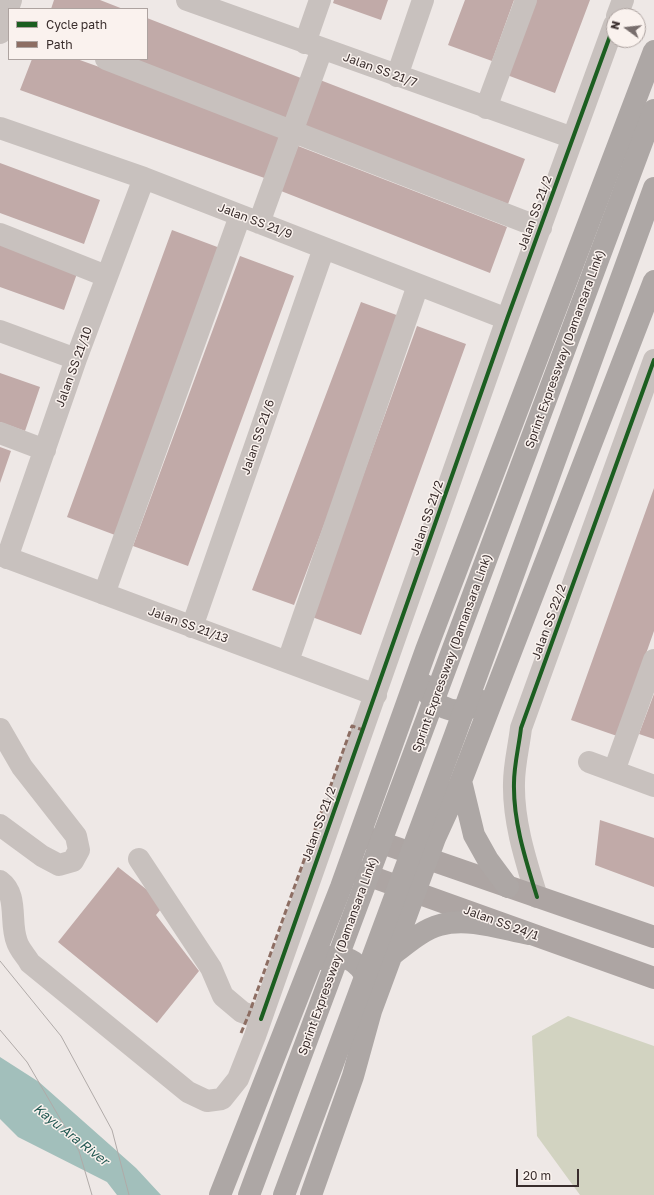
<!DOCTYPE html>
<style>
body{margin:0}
#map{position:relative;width:654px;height:1195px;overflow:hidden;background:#eee8e6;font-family:"Golos Text",sans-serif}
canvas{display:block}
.legend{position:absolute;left:8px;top:8px;width:140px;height:52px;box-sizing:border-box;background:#faf2ee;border:1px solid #ada3a0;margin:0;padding:5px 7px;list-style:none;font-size:12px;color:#392d2c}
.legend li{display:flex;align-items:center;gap:8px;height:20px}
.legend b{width:20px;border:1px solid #ada3a0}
.north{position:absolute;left:606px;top:8px;width:40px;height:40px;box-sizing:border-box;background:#faf2ee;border:1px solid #ada3a0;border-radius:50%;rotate:285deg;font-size:11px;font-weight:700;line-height:16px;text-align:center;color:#392d2c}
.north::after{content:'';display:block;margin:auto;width:14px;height:18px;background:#786e6d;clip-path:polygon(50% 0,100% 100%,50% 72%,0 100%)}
.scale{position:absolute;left:516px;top:1169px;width:63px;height:18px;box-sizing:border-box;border:2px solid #392d2c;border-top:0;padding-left:5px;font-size:12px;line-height:14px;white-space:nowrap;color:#392d2c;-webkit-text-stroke:3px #faf2ee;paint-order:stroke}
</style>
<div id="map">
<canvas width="654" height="1195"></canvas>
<ul class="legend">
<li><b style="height:5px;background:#1b5e20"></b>Cycle path</li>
<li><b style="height:5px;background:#8d6e63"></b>Path</li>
</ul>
<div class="north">N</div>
<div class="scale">20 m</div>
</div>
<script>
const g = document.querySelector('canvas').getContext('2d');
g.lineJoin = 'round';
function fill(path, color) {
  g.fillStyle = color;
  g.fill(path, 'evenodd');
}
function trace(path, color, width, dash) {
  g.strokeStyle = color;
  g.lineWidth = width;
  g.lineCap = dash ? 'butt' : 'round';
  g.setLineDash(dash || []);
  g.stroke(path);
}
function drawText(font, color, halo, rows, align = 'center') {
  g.font = font + ' "Golos Text",sans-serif';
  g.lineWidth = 3;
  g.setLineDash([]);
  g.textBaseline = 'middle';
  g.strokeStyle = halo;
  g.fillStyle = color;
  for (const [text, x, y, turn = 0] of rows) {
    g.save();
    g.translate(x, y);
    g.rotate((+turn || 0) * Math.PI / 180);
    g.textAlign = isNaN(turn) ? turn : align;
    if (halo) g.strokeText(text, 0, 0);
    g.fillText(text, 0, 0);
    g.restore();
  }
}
const green = new Path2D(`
 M568 1016 654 1046V1195H580L537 1136 532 1036Z`);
const water = new Path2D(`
 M0 1057 39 1082 136 1168 161 1195H117L107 1182 18 1137 0 1119Z`);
const building = new Path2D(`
 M54 0H100L123 9H51Z
 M334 0H388L381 20 333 3Z
 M465 0H514L492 61 448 45Z
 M534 0H590L555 93 507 75Z
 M147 18 306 80 290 122 128 59H147Z
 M32 59H77L286 134 270 180 20 90Z
 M320 80 525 159 508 204 303 125Z
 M298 146 507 227 490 273 281 191Z
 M0 163 100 200 84 244 0 213Z
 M172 230 220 248 115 535 67 517Z
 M0 239 79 268 64 310 0 287Z
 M240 256 294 276 188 566 133 546Z
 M361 302 402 317 294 605 252 590Z
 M417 326 466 344 361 635 312 617Z
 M0 373 40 387 25 431 0 422Z
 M0 447 11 451 0 483Z
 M654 488V631L617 736 571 720Z
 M654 694V739L639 734Z
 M600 820 654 838V887L595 865Z
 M118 867 165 904 156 915 199 971 157 1023 58 942Z`);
const minor = new Path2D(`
 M187 0 573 138
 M617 16 623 0
 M0 33 11 0
 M305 43 320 0
 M106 59 541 228
 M397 76 423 0
 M486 108 526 0
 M0 128 144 178 507 319
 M259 223 322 49
 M0 234 106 276
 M0 331 76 359
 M0 433 45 450
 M0 555 376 695
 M7 558 76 359 144 178
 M104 594 240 216
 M192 627 324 248
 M288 661 418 285
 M0 729 22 767 76 836 79 850 73 861 59 865 42 856 0 825
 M589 762 654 786
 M614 771 654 660
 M139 859 211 968 223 996 242 1012 261 1019
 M0 881C19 895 9 922 17 942 19 949 26 956 30 963L188 1092 207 1101 222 1099 238 1079 255 1036 507 319 614 25
 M537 897C526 861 513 822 514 783 514 765 519 746 521 728L654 360`);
const major = new Path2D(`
 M362 836 654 937
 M350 869 654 978`);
const highway = new Path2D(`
 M425 685C428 703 452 716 469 708 473 706 476 702 479 700
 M461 781 474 835 488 860 508 887
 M393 954C408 943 422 930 440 925 468 917 502 929 529 934
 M321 959C348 951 364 964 371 991
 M220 1195 341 887 426 650 654 51
 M311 1195 353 1076 371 1011 435 838 461 781 654 281`);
const tram = new Path2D(`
 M0 961 61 1036 112 1130 129 1195
 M0 1030 27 1062 79 1151 92 1195`);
const highwayBridge = new Path2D(`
 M249 1195 654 110
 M284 1195 455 735 654 188`);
const quiet = new Path2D(`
 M241 1033 249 1014 352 726 363 730`);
const cycleway = new Path2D(`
 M537 897C526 861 513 822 514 783 514 765 519 746 521 728L654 360
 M261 1019 507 319 614 25`);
const streetNames = [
 ["Jalan SS 21/7",380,70,20],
 ["Jalan SS 21/2",535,213,-70],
 ["Jalan SS 21/9",255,221,21],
 ["Sprint Expressway (Damansara Link)",565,349,-70],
 ["Jalan SS 21/10",74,367,-70],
 ["Jalan SS 21/6",258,437,-71],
 ["Jalan SS 21/2",427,518,-71],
 ["Jalan SS 22/2",549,622,-70],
 ["Jalan SS 21/13",188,625,20],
 ["Sprint Expressway (Damansara Link)",452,653,-70],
 ["Jalan SS 21/2",319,824,-70],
 ["Jalan SS 24/1",501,923,20],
 ["Sprint Expressway (Damansara Link)",338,956,-70]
];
const waterNames = [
 ["Kayu Ara River",71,1135,38]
];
fill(green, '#d2d3c1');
fill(water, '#a2bfbb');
fill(building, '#c1aaa8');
trace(minor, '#c8c1be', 22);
trace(major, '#ada5a3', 22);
trace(highway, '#ada7a5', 22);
trace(tram, '#b0aaa8', 1);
trace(highwayBridge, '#ada7a5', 22);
trace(quiet, '#8d6e63', 3, [6, 3]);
trace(cycleway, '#1b5e20', 4);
drawText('12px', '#392d2c', '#faf2ee', streetNames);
drawText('italic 13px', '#235953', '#faf2ee', waterNames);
</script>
